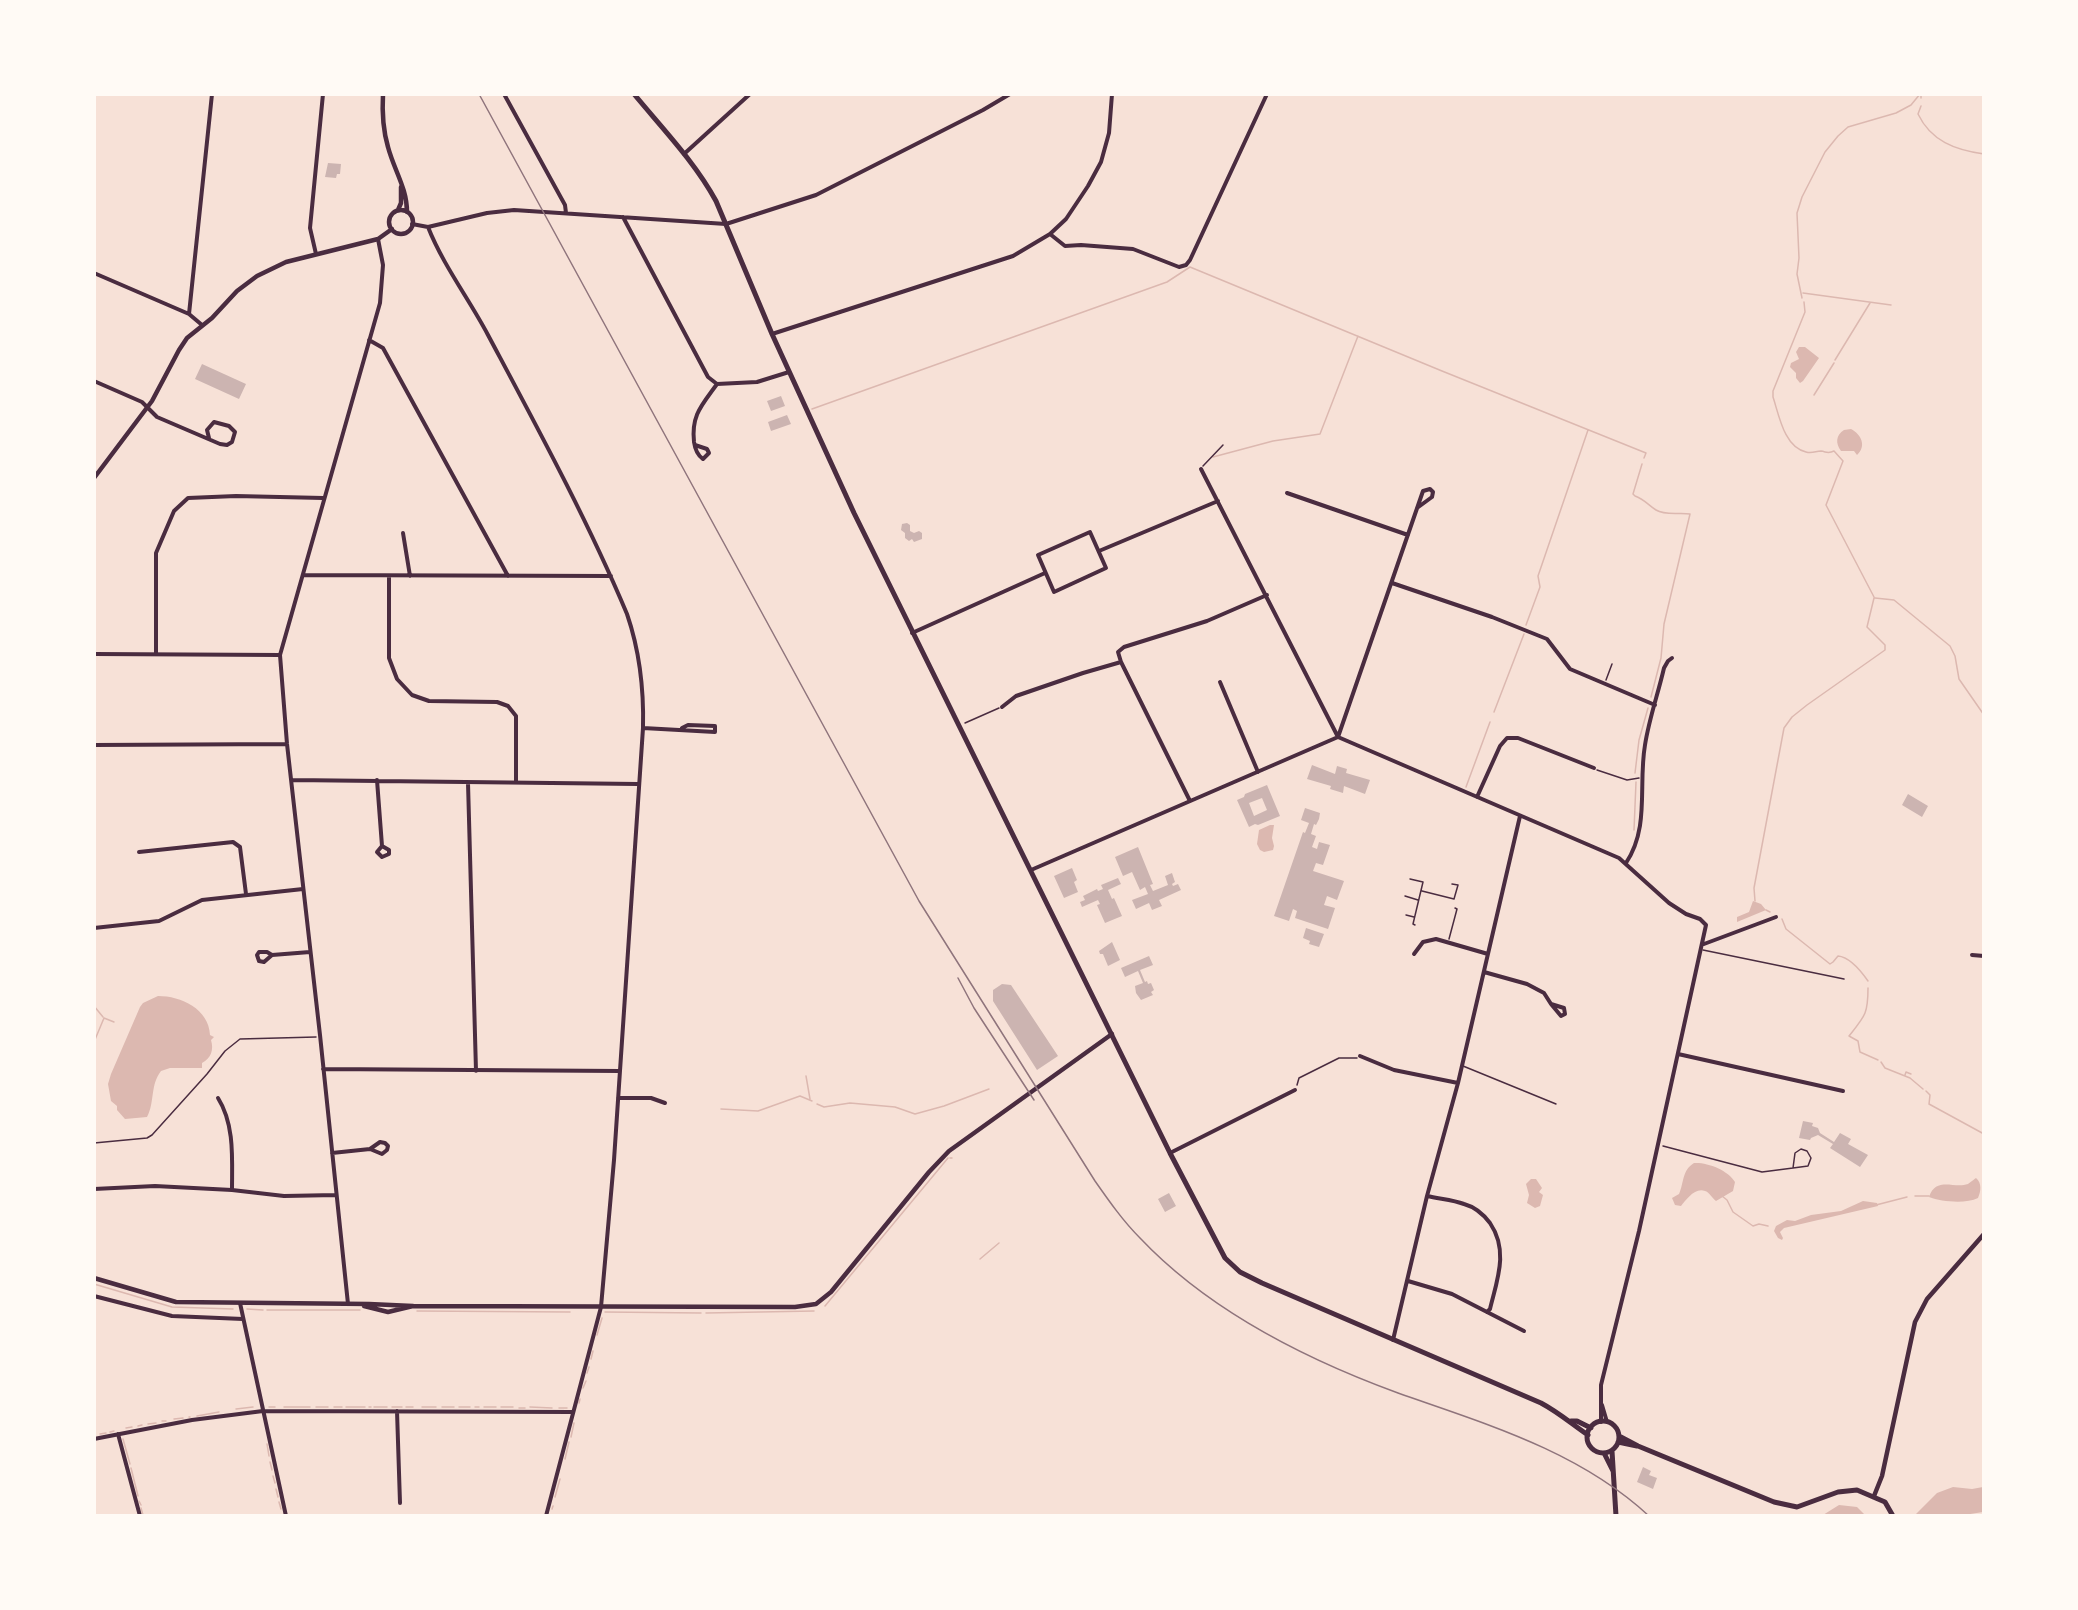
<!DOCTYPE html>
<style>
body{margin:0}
#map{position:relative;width:2078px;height:1610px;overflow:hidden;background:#f7e1d7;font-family:Lora,serif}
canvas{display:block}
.frame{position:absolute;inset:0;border:96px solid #fffaf5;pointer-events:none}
</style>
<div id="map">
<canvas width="2078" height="1610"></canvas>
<div class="frame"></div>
</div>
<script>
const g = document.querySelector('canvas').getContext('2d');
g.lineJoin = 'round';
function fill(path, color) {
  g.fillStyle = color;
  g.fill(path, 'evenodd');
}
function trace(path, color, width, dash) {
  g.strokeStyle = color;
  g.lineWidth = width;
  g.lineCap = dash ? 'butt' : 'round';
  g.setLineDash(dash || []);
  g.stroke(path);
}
const water = new Path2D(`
 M1799 347H1805L1819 358 1803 381 1800 383 1796 378V373L1790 367 1791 363 1799 359 1796 352Z
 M1851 429C1861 434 1867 446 1857 455L1854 451H1841C1835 443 1836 435 1844 430Z
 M1270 825H1274L1272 838 1274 846 1273 850 1264 852 1260 850 1257 844 1259 830Z
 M1753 901 1761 904 1766 910 1737 922V917L1749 912Z
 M158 996C181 996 209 1009 210 1035L214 1037 211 1040C214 1050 211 1058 202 1063V1068H170L161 1071C150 1085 155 1102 147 1117L125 1119 117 1110V1106L111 1101 108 1084 111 1074 140 1007 143 1003Z
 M1694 1163C1707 1162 1728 1170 1735 1182L1733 1191 1716 1201C1712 1198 1709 1192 1705 1191 1695 1187 1686 1200 1681 1206L1675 1205 1672 1198 1679 1194C1684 1183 1682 1170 1694 1163Z
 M1976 1178C1982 1183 1981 1191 1978 1198 1966 1204 1942 1202 1929 1197 1936 1176 1954 1189 1968 1184 1969 1183 1976 1178 1976 1178Z
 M1531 1179H1536L1542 1188 1539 1192 1543 1195 1540 1206 1535 1208 1527 1203 1529 1195 1526 1184Z
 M1863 1201 1877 1203 1878 1206 1784 1228 1780 1232 1783 1238 1782 1240 1778 1238 1774 1231 1776 1226 1787 1220 1795 1221 1811 1215 1841 1211Z
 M1953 1487 1972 1489 1983 1487V1512L1964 1515H1915L1937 1493Z
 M1839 1505 1857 1507 1865 1515H1823Z`);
const stream = new Path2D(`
 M1921 94V98
 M1921 106 1918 114C1931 141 1955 150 1984 154
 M1803 293 1891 305
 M1802 298 1797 274 1799 258 1797 213 1802 197 1825 152 1838 136 1848 127 1896 113 1911 105 1920 94
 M1804 302 1805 312 1773 391V397C1779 415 1784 447 1806 452 1812 454 1816 451 1821 451 1827 452 1828 454 1834 451L1843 461 1826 505 1874 597
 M1835 360 1870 303
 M1814 395 1834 363
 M812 409 1167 282 1190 267 1442 371 1646 453 1644 458
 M1213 457 1273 441 1320 434 1358 336
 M1642 464 1633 494 1635 496C1644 499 1648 505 1656 510 1666 516 1680 512 1690 514L1664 624 1661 658 1651 697
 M1875 598 1894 600 1950 646 1955 656 1959 679 1984 715
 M1526 625 1540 587 1538 576 1588 430
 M1494 712 1524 634
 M1635 773 1639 740 1648 708
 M1466 787 1490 722
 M1634 830 1636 782
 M1755 901 1754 888 1784 728 1792 717 1807 705 1885 650V645L1867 627 1874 598
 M1766 910 1770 912
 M1782 919 1786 929 1830 964 1833 962 1838 956C1850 957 1861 971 1868 981
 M1868 988C1868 1014 1865 1016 1849 1036L1858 1041 1860 1052 1878 1060
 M94 1006 103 1017
 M94 1042 104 1018 114 1022
 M1881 1062 1885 1068 1910 1078 1923 1089
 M1905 1075 1906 1072 1911 1074
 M806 1076 810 1099
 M1926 1091 1930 1095 1929 1104 1984 1134
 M817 1104 824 1107 850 1103 895 1107 915 1114 944 1106 989 1089
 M721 1109 758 1111 800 1096 812 1101
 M950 1158H952
 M1722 1196 1727 1200 1733 1212 1753 1226 1759 1224 1768 1226
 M1915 1196H1929
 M1876 1205 1907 1197
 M980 1259 999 1243
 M94 1284 172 1307 233 1309
 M825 1306 948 1158
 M247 1309 263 1310
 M267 1310H360
 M417 1311 570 1312
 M605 1312 701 1313
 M706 1313 814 1311
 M597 1335 602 1318
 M591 1359 593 1351
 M587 1373 589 1367
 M583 1388 586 1381
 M579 1403 580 1399
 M269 1407H275
 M284 1407H310
 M316 1407H328
 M334 1407H342
 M346 1407H365
 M369 1407H371
 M374 1407H387
 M392 1407H402
 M406 1407H413
 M422 1407H436
 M442 1407H454
 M459 1407H470
 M475 1407H479
 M484 1407H496
 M501 1407H513
 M530 1407 552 1408
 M519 1408H525
 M559 1408H567
 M236 1409 253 1407
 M197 1416 219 1412
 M189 1417H190
 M174 1419 183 1418
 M162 1421H166
 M148 1424 156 1423
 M138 1426 142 1425
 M126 1428 132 1427
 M110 1432 114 1431
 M100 1434 106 1433
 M94 1435H95
 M571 1437 574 1423
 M123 1439 130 1464
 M267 1444 269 1456
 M565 1459 569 1442
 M270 1462 272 1470
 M131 1468 138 1496
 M273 1476 275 1483
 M276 1489 278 1497
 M555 1497 560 1479
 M139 1501 141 1505
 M279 1502 281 1509
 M141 1508 143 1515
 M552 1509 553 1506`);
const building = new Path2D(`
 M328 163 341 164 340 174H337L336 178 325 177Z
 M202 364 246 384 239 399 195 379Z
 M781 396 785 406 771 411 767 401Z
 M787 415 791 424 771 431 768 422Z
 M907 523 910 525V531L914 533 919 531 922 533V539L914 542 912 539 909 541 905 538V533L901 530 902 524Z
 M1312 765 1335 774 1337 766 1347 769 1346 773 1370 780 1365 794 1344 786 1343 793 1330 789 1331 786 1307 779Z
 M1267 785 1280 816 1258 825 1255 824 1249 827 1237 800 1244 797 1245 794ZM1262 798 1267 810 1254 816 1249 803Z
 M1908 794 1928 806 1922 817 1902 805Z
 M1305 808 1320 813 1319 819 1316 825 1314 824 1311 834 1316 836 1312 847 1317 849 1319 842 1330 845 1323 865 1316 863 1313 871 1344 881 1337 900 1327 896 1324 905 1335 908 1328 929 1295 918 1297 911 1293 909 1289 921 1274 916 1303 832 1305 833 1309 823 1301 820Z
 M1138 847 1153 884 1150 885 1153 891 1168 885 1165 876 1172 873 1175 882 1172 884 1173 886 1178 884 1181 890 1159 900 1162 906 1152 910 1149 903 1136 909 1132 900 1148 894 1145 887 1140 890 1132 872 1123 876 1115 857Z
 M1072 868 1077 880 1074 882 1078 892 1064 898 1054 876Z
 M1118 878 1121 884 1108 890 1112 899 1114 898 1122 916 1105 923 1097 905 1100 904 1098 900 1082 907 1080 902 1085 900 1083 896 1097 889 1098 891 1103 889 1101 885Z
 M1306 928 1324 934 1319 947 1309 944 1310 941 1303 938Z
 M1112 942 1120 960 1108 966 1103 954H1100L1099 951Z
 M1149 956 1153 965 1140 970 1145 982 1147 981 1148 984 1151 983 1154 990 1151 992 1153 995 1141 1000 1136 993 1135 986 1143 983 1138 971 1125 977 1121 968Z
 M1002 984 1011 985 1058 1056 1037 1070 993 1001V990Z
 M1803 1121 1813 1123 1812 1126 1818 1128 1820 1133 1834 1142 1840 1133 1851 1139 1848 1144 1868 1155 1860 1167 1830 1148 1833 1144 1818 1135 1811 1138 1810 1140 1799 1138Z
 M1169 1193 1176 1206 1165 1212 1158 1199Z
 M1643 1467 1651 1471 1649 1475 1657 1478 1653 1489 1637 1482Z`);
const path = new Path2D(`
 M1203 466 1223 445
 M1606 680 1612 664
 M965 723 999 708
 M1597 770 1627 780 1639 778
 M1410 879 1423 882 1413 924 1415 925
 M1422 891 1454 899 1458 885 1452 884
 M1405 896 1418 900
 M1406 915 1414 917
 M1449 939 1457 909 1455 908
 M1297 1085 1299 1078 1339 1058H1357
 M94 1143 147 1138 152 1135 207 1074 225 1051 240 1039 316 1037
 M1663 1146 1762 1172 1793 1168 1795 1153 1801 1149 1807 1151 1811 1158 1808 1166 1793 1168`);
const service = new Path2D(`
 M1703 950 1844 979
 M1463 1066 1556 1104`);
const minor = new Path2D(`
 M504 94 565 205 566 213
 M684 154 750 94
 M623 217 708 377 717 384 757 382 789 372
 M412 224 428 227 487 213 514 210 726 224 816 195 983 110 1010 94
 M428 227C443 265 469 299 488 335 537 427 587 519 627 614 640 652 644 688 643 728L614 1160 601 1307 546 1516
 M1050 234 1065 246 1081 245 1133 249 1179 267 1186 265 1190 260 1267 94
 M316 254 310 228 323 94
 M94 273 189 314 202 325
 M189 314 212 94
 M772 334 1013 256 1050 234 1066 219 1088 186 1101 162 1109 133 1112 94
 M369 340 383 348 508 576
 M94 381 142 402 157 417 220 444 227 445 232 442 235 432 229 426 214 422 207 430 209 438
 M695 445 707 449 709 453 703 459C697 455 695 449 694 442 691 415 702 405 717 384
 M1201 469 1338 737 1619 858 1669 903 1686 914 1700 919 1706 925 1639 1231 1601 1385V1422
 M1287 493 1408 535
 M1090 532 1106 568 1054 592 1038 555Z
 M403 533 410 576
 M1099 551 1218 501
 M303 575 611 576
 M389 576V658L397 679 412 695 429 701 497 702 508 706 516 716V782
 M1392 583 1492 617 1547 639 1570 669 1655 705
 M912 633 1045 573
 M94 654 280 655
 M156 654V553L174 511 188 498 236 496 323 498
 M1121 662 1190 801
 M1220 682 1258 772
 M1002 707 1016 696 1083 673 1121 662 1118 652 1124 647 1207 621 1267 595
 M643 728 715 732V726L688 725 682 728
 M1338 737 1423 491 1430 489 1433 492 1432 497 1417 508
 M94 745 287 744
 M292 780 638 784
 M377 780 382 846 389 850V854L382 857 377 852 382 846
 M468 783 476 1071
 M1477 797 1500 746 1507 738H1518L1594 768
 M139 852 233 842 240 847 246 894
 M1626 863C1650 827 1638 785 1645 745 1649 719 1658 694 1664 668L1668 661 1672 658
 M1031 870 1338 737
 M94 928 159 921 202 900 303 889
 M1704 944 1776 917
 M1414 954 1423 942 1436 939 1488 954
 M272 955 264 962 259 961 257 955 259 952H267L272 955 310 952
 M1972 955 1984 956
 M1484 972 1527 984 1544 993 1551 1004 1564 1008 1565 1014 1561 1016 1551 1004
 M1678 1054 1843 1091
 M1360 1056 1394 1070 1458 1083
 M323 1069 620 1071
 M218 1098C235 1125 232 1160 232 1190
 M618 1098H651L665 1103
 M332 1153 370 1149 382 1154 387 1150 388 1146 385 1143 380 1142 370 1149
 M1170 1153 1295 1090
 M94 1189 155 1186 232 1190 284 1196 336 1195
 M1427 1196C1440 1199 1453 1200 1464 1204 1475 1207 1484 1215 1490 1223 1509 1251 1497 1280 1490 1309L1487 1312
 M1408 1281 1452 1294 1524 1331
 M94 1296 172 1316 243 1319
 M240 1303 286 1516
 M348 1304 320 1035 287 744 280 655 380 303 383 265 378 239
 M1393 1340 1427 1196 1458 1083 1520 816
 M1602 1405 1607 1422
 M397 1411 400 1503
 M118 1434 140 1516
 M94 1439 192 1420 263 1411 572 1412`);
const tertiary = new Path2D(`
 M383 94C382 112 383 130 388 147 394 170 407 188 407 212
 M398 210 401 203V187
 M389 222a12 12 0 1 1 24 0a12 12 0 1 1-24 0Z
 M94 478 152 401 179 350 187 338 212 318 237 291 257 276 286 262 378 239 392 229
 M94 1278 176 1302 369 1304 413 1306 795 1307 816 1304 831 1292 929 1172 949 1151 1112 1034
 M364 1306 388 1312 413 1306
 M1874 1496 1882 1476 1915 1322 1927 1299 1984 1234`);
const secondary = new Path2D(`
 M634 94C662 128 695 162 716 201L772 334 854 513 1170 1153 1225 1258 1240 1272 1262 1283 1541 1403C1558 1412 1572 1424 1588 1435
 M1571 1421H1577L1591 1428
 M1587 1437a16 16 0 1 1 32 0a16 16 0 1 1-32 0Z
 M1619 1436 1638 1446 1774 1502 1797 1507 1838 1492 1857 1490 1885 1502 1893 1516
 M1618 1442 1637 1446
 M1612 1451 1616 1516
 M1604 1453 1613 1471`);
const rail = new Path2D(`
 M479 94 919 901 1095 1181C1109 1201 1123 1221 1140 1238 1209 1311 1305 1359 1398 1393 1486 1424 1579 1451 1649 1516
 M958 978 974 1008 1034 1100`);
fill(water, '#dcb8b0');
trace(stream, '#dcb8b0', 1.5);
fill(building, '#ccb4b1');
trace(path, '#4a2c40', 1.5);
trace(service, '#4a2c40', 1.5);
trace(minor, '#4a2c40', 4);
trace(tertiary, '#4a2c40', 4.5);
trace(secondary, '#4a2c40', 5);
trace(rail, '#8f747c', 1.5);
</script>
